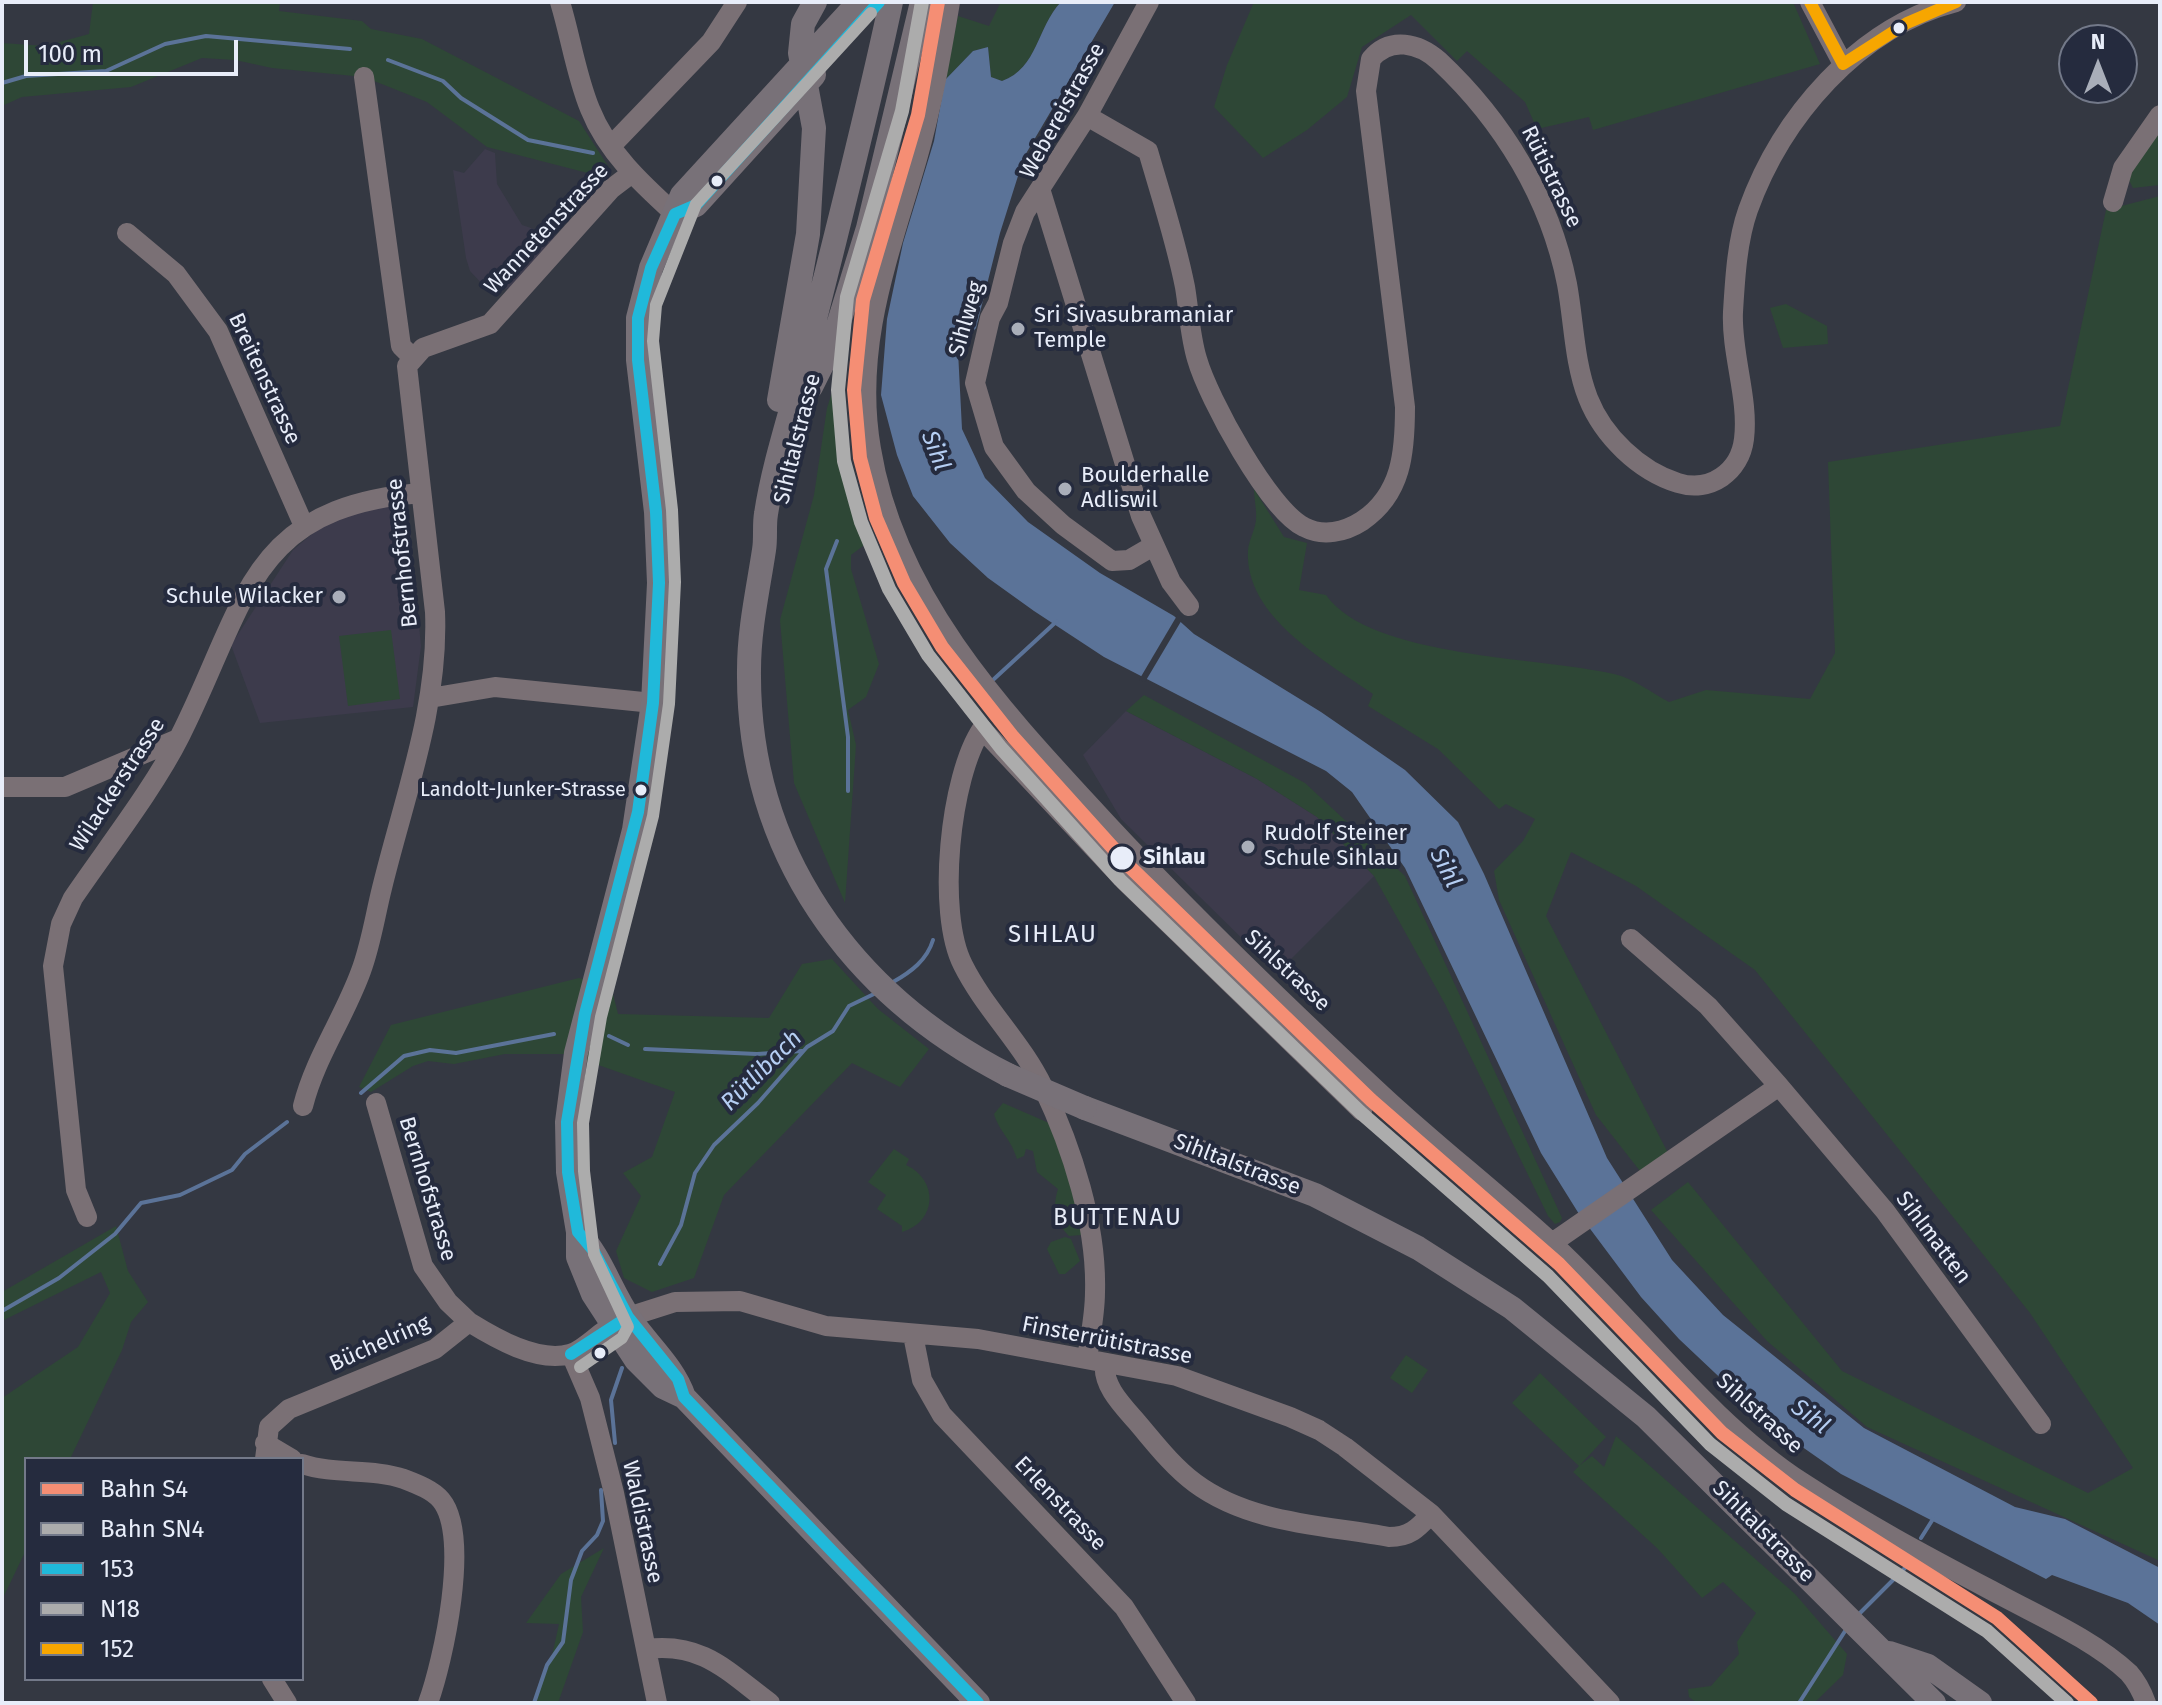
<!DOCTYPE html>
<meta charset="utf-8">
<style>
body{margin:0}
#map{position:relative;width:2162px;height:1705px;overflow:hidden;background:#343842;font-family:"Fira Sans",sans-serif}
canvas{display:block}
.frame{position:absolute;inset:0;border:4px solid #e8edf9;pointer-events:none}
.legend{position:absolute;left:24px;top:1457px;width:280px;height:224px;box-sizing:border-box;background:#252b3e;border:2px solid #737989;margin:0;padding:10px 14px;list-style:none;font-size:24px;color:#e8edf9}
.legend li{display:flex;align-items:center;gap:16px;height:40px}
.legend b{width:40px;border:2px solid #737989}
.north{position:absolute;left:2058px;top:24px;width:80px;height:80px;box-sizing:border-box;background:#252b3e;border:2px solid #737989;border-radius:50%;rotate:0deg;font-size:22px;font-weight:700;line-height:32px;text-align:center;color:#e8edf9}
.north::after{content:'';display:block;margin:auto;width:28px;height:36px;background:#a9aeb9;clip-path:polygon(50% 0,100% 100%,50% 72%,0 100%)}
.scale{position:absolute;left:24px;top:40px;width:214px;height:36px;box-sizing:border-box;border:4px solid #e8edf9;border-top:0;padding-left:10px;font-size:24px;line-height:28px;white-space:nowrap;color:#e8edf9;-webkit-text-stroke:6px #252b3e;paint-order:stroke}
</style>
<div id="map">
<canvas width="2162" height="1705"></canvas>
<div class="frame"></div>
<ul class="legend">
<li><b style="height:10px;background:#f58e74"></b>Bahn S4</li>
<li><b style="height:10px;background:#acacac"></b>Bahn SN4</li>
<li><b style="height:10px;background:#20b9da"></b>153</li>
<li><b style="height:10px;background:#acacac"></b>N18</li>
<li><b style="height:10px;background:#f7a600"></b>152</li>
</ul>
<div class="north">N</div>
<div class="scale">100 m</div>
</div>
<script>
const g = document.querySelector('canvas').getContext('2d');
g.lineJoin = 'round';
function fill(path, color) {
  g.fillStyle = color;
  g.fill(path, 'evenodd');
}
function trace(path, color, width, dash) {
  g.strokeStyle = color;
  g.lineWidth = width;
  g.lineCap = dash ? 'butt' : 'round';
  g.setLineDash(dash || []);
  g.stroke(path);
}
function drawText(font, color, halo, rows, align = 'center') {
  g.font = font + ' "Fira Sans",sans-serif';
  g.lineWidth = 8;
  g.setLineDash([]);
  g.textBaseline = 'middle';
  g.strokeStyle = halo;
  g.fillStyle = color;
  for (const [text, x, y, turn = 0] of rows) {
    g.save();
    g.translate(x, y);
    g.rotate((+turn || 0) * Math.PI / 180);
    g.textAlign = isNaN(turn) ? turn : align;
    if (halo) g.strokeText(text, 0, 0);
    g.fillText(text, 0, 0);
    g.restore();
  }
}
const education = new Path2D(`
 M485 149 495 153 497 184 522 225 561 238 512 288 496 290 484 286 470 271 466 258 453 170 464 173Z
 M387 503 409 520 421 646 413 707 260 723 231 645 293 550 332 517Z
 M1126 711 1257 779 1317 817 1374 876 1277 973 1121 819 1083 755Z`);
const green = new Path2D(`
 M93 2H280L279 11 362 21 371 29 422 39 579 121 610 169 607 178 487 147 427 102 364 77 272 68 235 60 202 58 131 87 22 97 2 106V43L45 46 89 34Z
 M1001 2H1061C1037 27 1038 68 1002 81L991 77 988 47 973 51 945 80 958 16 989 26Z
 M1254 2H1793L1820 64 1593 130 1589 117 1537 129 1525 102 1467 51 1457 61 1411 15 1362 47 1347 97 1307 130 1263 158 1214 107 1227 65Z
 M2160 130V185L2133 188 2127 176Z
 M2160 196V1561L1867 1427 1767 1341 1651 1210 1688 1182 1842 1371 2088 1493 2133 1468 2030 1313 1755 970 1636 886 1571 852 1546 916 1668 1153 1640 1171 1596 1115 1499 900 1494 871 1523 841 1535 819 1506 804 1499 809 1438 749 1368 706 1373 694C1326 661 1244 617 1248 550 1249 540 1255 530 1256 520 1257 510 1254 499 1254 489L1284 537 1307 543 1299 590 1326 595C1370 658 1541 657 1614 674 1633 678 1652 693 1669 702L1706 690 1810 699 1835 653 1828 462 2060 426 2106 210Z
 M1786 304 1827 326 1828 344 1783 348 1770 308Z
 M839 371C841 433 849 481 871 540L851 555V569L879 664 866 697 848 710 856 745 845 903 794 783 780 620 814 495 827 408Z
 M391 630 400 699 348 706 339 636Z
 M1144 695 1305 783 1405 876 1562 1218 1560 1222 1555 1224 1548 1216 1445 1004 1374 876 1317 817 1257 779 1126 711Z
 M832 959 878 1009 929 1049 900 1087 852 1063 724 1195 694 1278 652 1292 624 1278 616 1251 641 1196 623 1173 652 1157 675 1092 567 1054H505L454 1064 428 1061 413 1066 371 1092 359 1087 391 1025 579 978 611 986 618 1014 769 1018 802 964Z
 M1003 1103 1049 1123 1083 1214 1081 1235 1069 1236C1055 1222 1052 1208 1058 1189L1037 1172 1033 1151 1026 1149 1024 1156 1017 1159C1010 1137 1000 1133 994 1114Z
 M894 1149 909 1159 906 1165C939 1180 937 1222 902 1232V1226L877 1209 886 1195 868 1182Z
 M116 1226 128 1271 148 1302 131 1322 122 1350 70 1459H26V1550L2 1600V1398L78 1347 110 1293 101 1272 2 1321V1292Z
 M1065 1237 1071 1239 1080 1261 1065 1274H1059L1047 1249 1051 1242Z
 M1406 1355 1428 1370 1412 1393 1390 1378Z
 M1540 1373 1606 1437 1580 1465 1592 1456 1604 1467 1616 1436 1795 1594 1847 1654 1843 1675 1814 1703H1697L1689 1697 1688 1689 1711 1686 1739 1654 1737 1642 1756 1613 1723 1582 1702 1598 1657 1548 1573 1472 1579 1466 1512 1403Z
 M604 1548 581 1597 583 1632 558 1703H534L551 1660 559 1624 526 1623 561 1574Z`);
const water = new Path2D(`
 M1061 2H1115L1024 157 1000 233 976 328 958 351 962 429 985 478 1028 522 1100 573 1174 616 1194 634 1321 712 1405 770 1458 822 1484 874 1607 1158 1672 1260 1723 1315 1864 1428 2015 1507 2065 1519 2160 1568V1625L2128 1603 2052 1575 2046 1579 1841 1474 1768 1423 1679 1339 1641 1297 1579 1214 1541 1153 1405 868 1352 792 1326 771 1104 657 1034 611 988 578 950 543 913 496 897 455 881 395 887 319 903 243 934 141 945 80 973 51 988 47 991 77 1002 81C1038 68 1037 27 1061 2Z`);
const pier = new Path2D(`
 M1178 614 1183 618 1145 682 1139 680Z`);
const stream = new Path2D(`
 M388 60 443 81 461 98 528 140 593 153
 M2 83 26 76 106 71 165 44 206 36 350 49
 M837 541 826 569 848 737V791
 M994 679 1057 621
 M893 982C911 972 927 960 933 940
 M609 1036 628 1045
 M645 1049 757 1054 802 1051
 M361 1093 404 1056 430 1050 456 1053 554 1034
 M660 1264 681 1225 695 1173 714 1145 758 1103 807 1047 833 1031 849 1006 876 993
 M2 1311 59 1278 115 1234 141 1203 180 1195 232 1170 245 1154 287 1122
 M615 1443 611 1400 622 1368
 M1921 1538 1933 1519
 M1858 1615 1906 1567
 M534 1703 547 1665 563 1642 571 1580 582 1551 597 1535 603 1521 601 1490
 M1799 1703 1847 1628`);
const minor = new Path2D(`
 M560 2C571 38 576 75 590 109 607 152 642 184 675 214
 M950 2C941 55 932 107 917 159 889 256 853 346 871 449 895 596 1000 708 1097 813 1188 912 1284 1004 1382 1095 1438 1147 1499 1194 1555 1246 1637 1322 1709 1422 1803 1483 1867 1525 1934 1560 2002 1596 2043 1618 2095 1641 2129 1673 2137 1682 2142 1692 2146 1703
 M1149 2 1087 116 1025 212 1013 243 998 303 990 318 975 383 994 447 1026 491 1063 525 1112 561 1129 560 1153 546
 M1810 2 1843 64
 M364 77 401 346 412 357
 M1087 116 1148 151C1161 196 1176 241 1185 287 1189 311 1190 336 1197 359 1208 398 1269 510 1304 527 1323 537 1345 532 1362 521 1402 494 1405 452 1405 407L1366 91 1371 59C1390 36 1419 43 1439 61 1503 121 1550 198 1567 284 1574 322 1574 362 1588 398 1603 436 1639 471 1678 483 1710 493 1740 472 1744 439 1749 398 1731 354 1733 312 1735 279 1737 241 1748 210 1781 118 1858 27 1956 2
 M611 146 711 42 737 2
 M1041 192 1141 516 1171 582 1189 606
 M2113 202 2123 168 2160 115
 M127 233 176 274 218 331 304 526
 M430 698 495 687 653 703
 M2 787H65L178 739
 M1631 939 1708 1006 1779 1086
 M376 1103 423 1266 448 1302 469 1322
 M303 1106C315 1058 344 1018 361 971 371 944 375 916 382 888 404 797 439 708 435 612L407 366 423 348 490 324 611 189 632 173
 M87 1217 76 1190 53 966 61 924 73 898C107 848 154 788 180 736 247 603 248 507 421 493
 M1552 1243 1779 1086 1885 1211 2041 1424
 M628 1317 675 1302 740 1301 826 1326 978 1339 1177 1376 1290 1417 1319 1430 1345 1447 1431 1514 1610 1703
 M913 1335 922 1380 942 1415 1124 1607 1186 1703
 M571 1354 590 1398 614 1493 657 1703
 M1087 1359C1090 1337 1095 1315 1095 1292 1097 1225 1072 1148 1043 1087 1022 1043 985 1009 963 965 936 913 950 776 982 729L1124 880 1362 1111
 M1105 1363C1102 1385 1122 1405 1136 1421 1154 1442 1172 1466 1195 1483 1250 1524 1325 1525 1389 1537 1410 1537 1418 1528 1431 1514
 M265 1443 292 1459
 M265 1459 269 1427 289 1409 435 1349 469 1322C495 1338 537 1363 570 1354 584 1350 598 1333 612 1326
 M302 1464C335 1475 372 1468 404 1479 417 1484 433 1490 441 1500 471 1536 443 1662 428 1703
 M647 1649C703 1642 728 1672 770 1703
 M272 1679 287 1703`);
const major = new Path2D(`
 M891 2C866 120 835 238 806 355 793 407 774 461 766 514 764 525 766 538 764 550 758 590 749 629 749 670 747 851 850 994 1008 1075
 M675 214 696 205 814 75
 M811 387 832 345 868 228 922 2
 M779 400 808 234 814 128 800 53 803 24 815 2
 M1085 1108 1315 1195 1418 1248 1512 1308 1646 1417 1934 1703
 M578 1232C601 1257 611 1291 630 1319 648 1345 674 1367 684 1397L978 1703
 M684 1397 663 1387 636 1360 593 1294 578 1257V1232L568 1172 567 1122 576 1053 634 830 653 703 659 583 656 512 638 360V318L651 268 682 195 859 2
 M1889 1653 1928 1666 1980 1703`);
const majorBridge = new Path2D(`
 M1008 1075 1085 1108`);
const bus1 = new Path2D(`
 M879 2 696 205 675 214 651 268 638 318V360L656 512 659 583 653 703 638 812 585 1014 567 1122 568 1172 578 1232 593 1250 628 1317 678 1379 684 1397 978 1703
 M571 1354 628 1317`);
const bus2 = new Path2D(`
 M580 1367 622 1338 628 1327 594 1254 584 1171 583 1123 601 1017 653 816 669 704 675 582 672 510 653 341 656 305 696 204 871 13`);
const bus3 = new Path2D(`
 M1810 2 1843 64
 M1843 64 1907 23 1956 2`);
const rail1 = new Path2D(`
 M938 2 918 115 863 300 854 390 860 458 876 518 904 583 942 647 1013 737 1131 868 1371 1100 1559 1264 1722 1433 1795 1490 1997 1618 2091 1703`);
const rail2 = new Path2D(`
 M922 2 902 111 847 297 838 390 844 461 861 522 889 589 928 655 1001 748 1120 880 1360 1112 1548 1276 1710 1444 1786 1504 1987 1631 2067 1703`);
const markers = [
 [1899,28,7,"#e8edf9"],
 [717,181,7,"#e8edf9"],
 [1018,329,8,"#a9aeb9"],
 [1065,489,8,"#a9aeb9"],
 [339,597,8,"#a9aeb9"],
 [641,790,7,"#e8edf9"],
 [1248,847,8,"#a9aeb9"],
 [1122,858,13,"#e8edf9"],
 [600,1353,7,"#e8edf9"]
];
const busNames = [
 ["Landolt-Junker-Strasse",626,790]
];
const streetNames = [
 ["Webereistrasse",1063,111,-61],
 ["Rütistrasse",1551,177,64],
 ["Wannetenstrasse",547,229,-47],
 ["Sihlweg",967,319,-74],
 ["Breitenstrasse",264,379,65],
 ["Sihltalstrasse",798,439,-76],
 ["Bernhofstrasse",403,553,-96],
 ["Wilackerstrasse",118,785,-57],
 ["Sihlstrasse",1287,971,43],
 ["Sihltalstrasse",1237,1165,21],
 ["Bernhofstrasse",427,1189,73],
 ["Sihlmatten",1933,1238,53],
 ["Finsterrütistrasse",1107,1341,11],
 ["Büchelring",380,1344,-24],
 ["Sihlstrasse",1759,1414,42],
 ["Erlenstrasse",1060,1504,46],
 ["Waldistrasse",642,1522,78],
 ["Sihltalstrasse",1763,1532,45]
];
const poiNames = [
 ["Sri Sivasubramaniar",1034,316],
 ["Temple",1034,341],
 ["Boulderhalle",1081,476],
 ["Adliswil",1081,501],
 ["Schule Wilacker",323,597,"right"],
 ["Rudolf Steiner",1264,834],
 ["Schule Sihlau",1264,859]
];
const stopNames = [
 ["Sihlau",1143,858]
];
const waterNames = [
 ["Sihl",935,451,69],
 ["Sihl",1445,868,63],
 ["Rütlibach",762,1071,-45],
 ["Sihl",1810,1417,37]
];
const neighbourhoodNames = [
 ["SIHLAU",1053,935],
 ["BUTTENAU",1118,1218]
];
fill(education, '#3d3b4c');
fill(green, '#2e4736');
fill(water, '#5b7398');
fill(pier, '#343842');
trace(stream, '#5b7398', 4);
trace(minor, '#7a7075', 20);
trace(major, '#787178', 24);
trace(majorBridge, '#787178', 24);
trace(bus1, '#20b9da', 12);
trace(bus2, '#acacac', 12);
trace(bus3, '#f7a600', 12);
trace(rail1, '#f58e74', 14);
trace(rail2, '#acacac', 14);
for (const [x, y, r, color] of markers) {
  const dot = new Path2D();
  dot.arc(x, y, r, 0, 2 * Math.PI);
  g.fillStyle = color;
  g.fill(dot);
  trace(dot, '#252b3e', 3);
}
drawText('20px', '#e8edf9', '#252b3e', busNames, 'right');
drawText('22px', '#e8edf9', '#252b3e', streetNames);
drawText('22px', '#e8edf9', '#252b3e', poiNames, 'left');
drawText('bold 22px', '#e8edf9', '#252b3e', stopNames, 'left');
drawText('italic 24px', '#b5cef3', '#252b3e', waterNames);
g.letterSpacing = '2px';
drawText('24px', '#e8edf9', '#252b3e', neighbourhoodNames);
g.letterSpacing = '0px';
</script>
